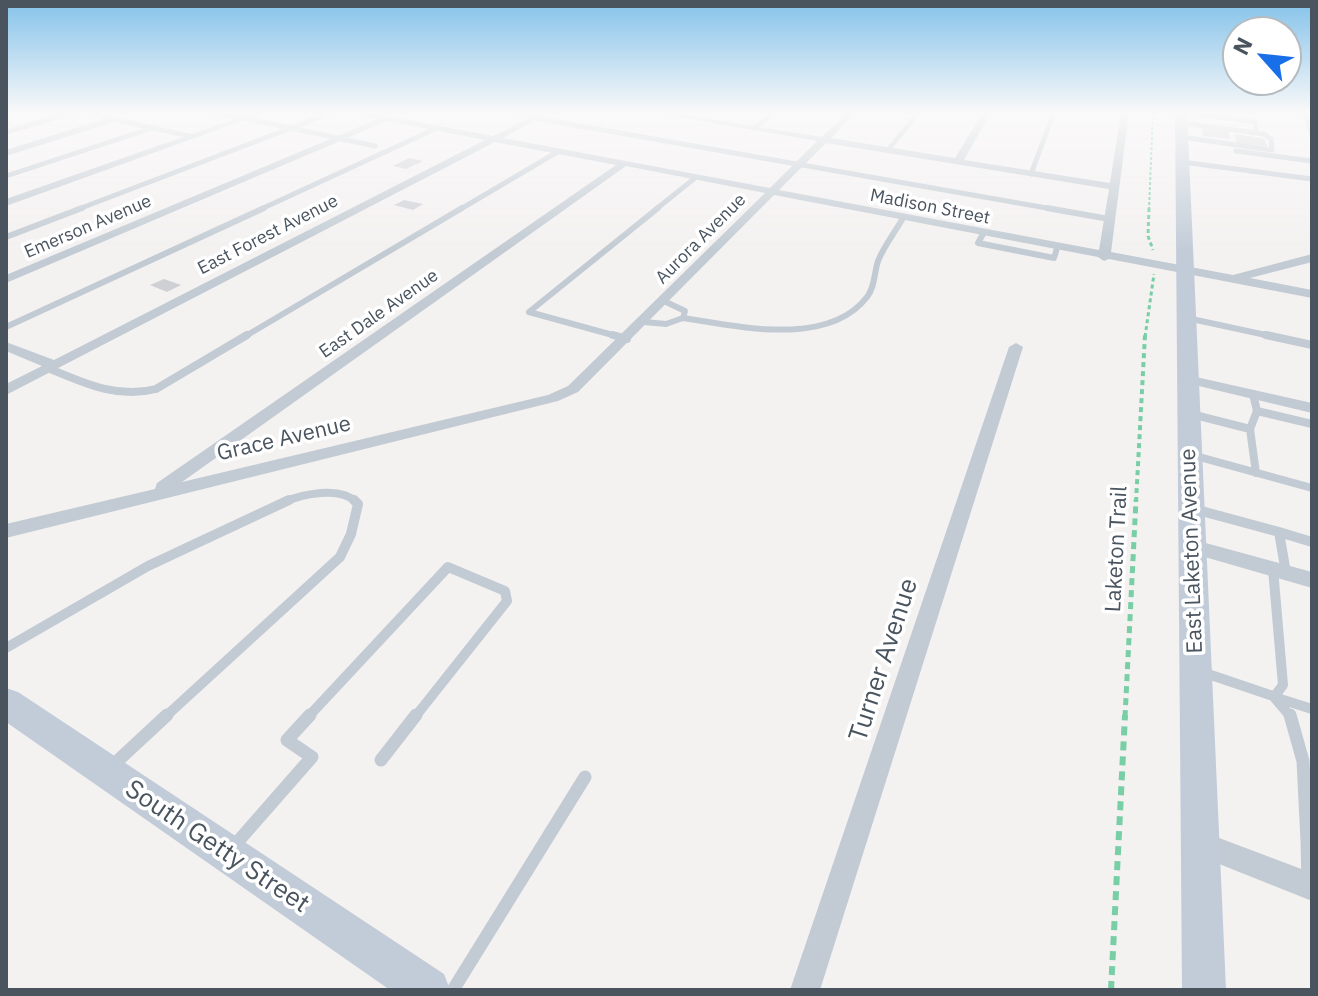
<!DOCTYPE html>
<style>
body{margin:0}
#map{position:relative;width:1318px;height:996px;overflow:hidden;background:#f4f1f1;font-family:"IBM Plex Sans",sans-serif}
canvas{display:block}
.frame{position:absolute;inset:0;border:8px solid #49545f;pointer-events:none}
.north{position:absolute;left:1222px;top:16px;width:80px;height:80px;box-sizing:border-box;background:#fff;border:2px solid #b6bbbf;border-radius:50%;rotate:297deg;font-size:22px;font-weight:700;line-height:32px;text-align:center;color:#49545f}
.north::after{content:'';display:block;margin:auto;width:28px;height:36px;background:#186fe7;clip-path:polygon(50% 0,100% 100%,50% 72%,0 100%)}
</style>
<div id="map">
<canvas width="1318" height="996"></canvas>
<div class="frame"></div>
<div class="north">N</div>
</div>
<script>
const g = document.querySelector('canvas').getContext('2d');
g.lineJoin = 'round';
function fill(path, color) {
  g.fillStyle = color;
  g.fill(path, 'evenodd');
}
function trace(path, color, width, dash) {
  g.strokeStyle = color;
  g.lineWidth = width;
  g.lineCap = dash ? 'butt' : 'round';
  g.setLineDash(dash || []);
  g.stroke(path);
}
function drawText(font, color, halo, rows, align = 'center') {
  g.font = font + ' "IBM Plex Sans",sans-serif';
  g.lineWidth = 7;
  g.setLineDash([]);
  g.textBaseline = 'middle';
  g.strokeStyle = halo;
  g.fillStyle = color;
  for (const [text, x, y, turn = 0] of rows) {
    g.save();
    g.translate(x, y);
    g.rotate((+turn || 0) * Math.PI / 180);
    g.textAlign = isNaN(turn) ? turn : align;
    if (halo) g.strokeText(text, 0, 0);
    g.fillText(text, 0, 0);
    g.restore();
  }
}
const building = new Path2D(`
 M1202 128 1228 131 1230 139 1203 136Z
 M1235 134 1265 139 1267 146 1236 143Z
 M409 158 423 161 406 169 393 166Z
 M404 200 423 204 413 210 394 205Z
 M164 279 181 285 167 292 150 285Z`);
const pathFar4 = new Path2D(`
 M1149 210 1153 112`);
const pathFar3 = new Path2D(`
 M1149 208 1148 236 1153 250
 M1145 337 1154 274`);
const pathFar2 = new Path2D(`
 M1136 502 1145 335`);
const pathFar1 = new Path2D(`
 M1125 717 1136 500`);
const path = new Path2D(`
 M1111 990 1125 715`);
const serviceFar4 = new Path2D(`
 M212 112 291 128 334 112
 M510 112 536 117
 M1185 112 1255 122 1256 133
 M1312 113 1304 112 1312 134
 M535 118 1058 210
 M754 128 776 112
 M6 132 75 112
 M1181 137 1272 150 1271 139 1264 134 1182 123
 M888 150 919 112
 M1236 151 1312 161
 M1182 162 1312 179
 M1031 174 1054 112
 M6 176 152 128
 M76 210 291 128 375 146
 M259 210 437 128
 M459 210 559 151
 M655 210 695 178`);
const serviceFar3 = new Path2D(`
 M1047 208 1109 219
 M983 234 978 243 1054 258 1057 248
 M6 237 82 208
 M664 301 685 311 683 318C737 326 828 348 867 297 875 287 874 273 878 261 884 246 895 232 903 218
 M529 312 658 208
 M529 312 620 337
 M1187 318 1275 337
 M644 322 666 324 683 318
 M6 327 264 208
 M244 337 462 208`);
const serviceFar2 = new Path2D(`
 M613 335 627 339
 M1266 335 1312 345
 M48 368C84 383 117 399 156 389L247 335
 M1257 411 1312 424
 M1191 414 1250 429 1256 473
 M1250 429 1257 411 1253 394
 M1192 455 1312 488
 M284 502C303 494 340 486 356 502`);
const serviceFar1 = new Path2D(`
 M1194 509 1279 532 1286 573
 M1279 532 1312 542
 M1273 569 1283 685 1274 697 1312 709
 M6 648 148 566 289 500
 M1202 672 1273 696 1291 717
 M165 717 340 557 351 534 358 504 354 500
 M308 717 448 567 505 591 507 601 415 717`);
const service = new Path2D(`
 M1290 715 1303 761 1307 841
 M381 760 416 715
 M111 767 167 715
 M234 846 312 757 287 740 310 715
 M1308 884 1307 841 1312 840
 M453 990 585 777`);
const minor = new Path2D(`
 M79 112H92L192 134 256 112H267L6 206V199L183 137 114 122 6 156V150L104 119Z
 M350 112H365L493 136 541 112H550L503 138 770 188 817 141 649 112H665L822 137 848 112H856L831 138 955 158 983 112H991L964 160 1110 183 1121 112H1129L1111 252 1233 275 1312 254V262L1250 278 1312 290V298L1109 259 1104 261 1098 257 774 195 578 392 558 401 6 538V524L155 489 157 483 616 165 495 142 6 395V384L42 366 6 351V342L54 360 485 140 387 121 6 283V275L378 119ZM826 143 1109 189 1099 250 779 190ZM626 166 765 193 568 386 548 395 182 482Z
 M1016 343 1023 347 820 990H790L1009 347Z
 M1187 375 1312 403V413L1182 382 1180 379Z
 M1191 539 1312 572V588L1184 551 1181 546 1184 541Z
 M1198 830 1312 873V901L1189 852 1185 843 1189 834Z`);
const secondary = new Path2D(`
 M1175 112H1187L1226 990H1182Z
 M6 688 18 692 444 974 450 990H390L6 722Z`);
const farStreetnames = [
 ["Madison Street",930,207,11],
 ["Emerson Avenue",88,227,-23],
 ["East Forest Avenue",268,235,-27],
 ["Aurora Avenue",701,239,-45],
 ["East Dale Avenue",379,314,-35]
];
const streetNames = [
 ["Grace Avenue",284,439,-13],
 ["Laketon Trail",1117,549,-87],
 ["East Laketon Avenue",1192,551,-92]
];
const nearStreetnames = [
 ["Turner Avenue",884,660,-72],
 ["South Getty Street",217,847,34]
];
fill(building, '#ced0d6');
trace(pathFar4, '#78cfa6', 2, [3, 2]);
trace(pathFar3, '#78cfa6', 3, [4, 3]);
trace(pathFar2, '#78cfa6', 4, [5, 4]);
trace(pathFar1, '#78cfa6', 5, [7, 5]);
trace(path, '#78cfa6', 6, [9, 6]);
trace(serviceFar4, '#c2cbd3', 5);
trace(serviceFar3, '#c2cbd3', 6);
trace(serviceFar2, '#c2cbd3', 8);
trace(serviceFar1, '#c2cbd3', 10);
trace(service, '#c2cbd3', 13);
fill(minor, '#c2cbd3');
fill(secondary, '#c2ccd8');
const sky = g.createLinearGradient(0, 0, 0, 251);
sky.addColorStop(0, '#84c2ea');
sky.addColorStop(0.45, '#faf9f9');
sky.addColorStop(1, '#faf9f900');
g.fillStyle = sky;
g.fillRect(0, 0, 1318, 251);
drawText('18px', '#49545f', '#fff', farStreetnames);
drawText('22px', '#49545f', '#fff', streetNames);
drawText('26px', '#49545f', '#fff', nearStreetnames);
</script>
